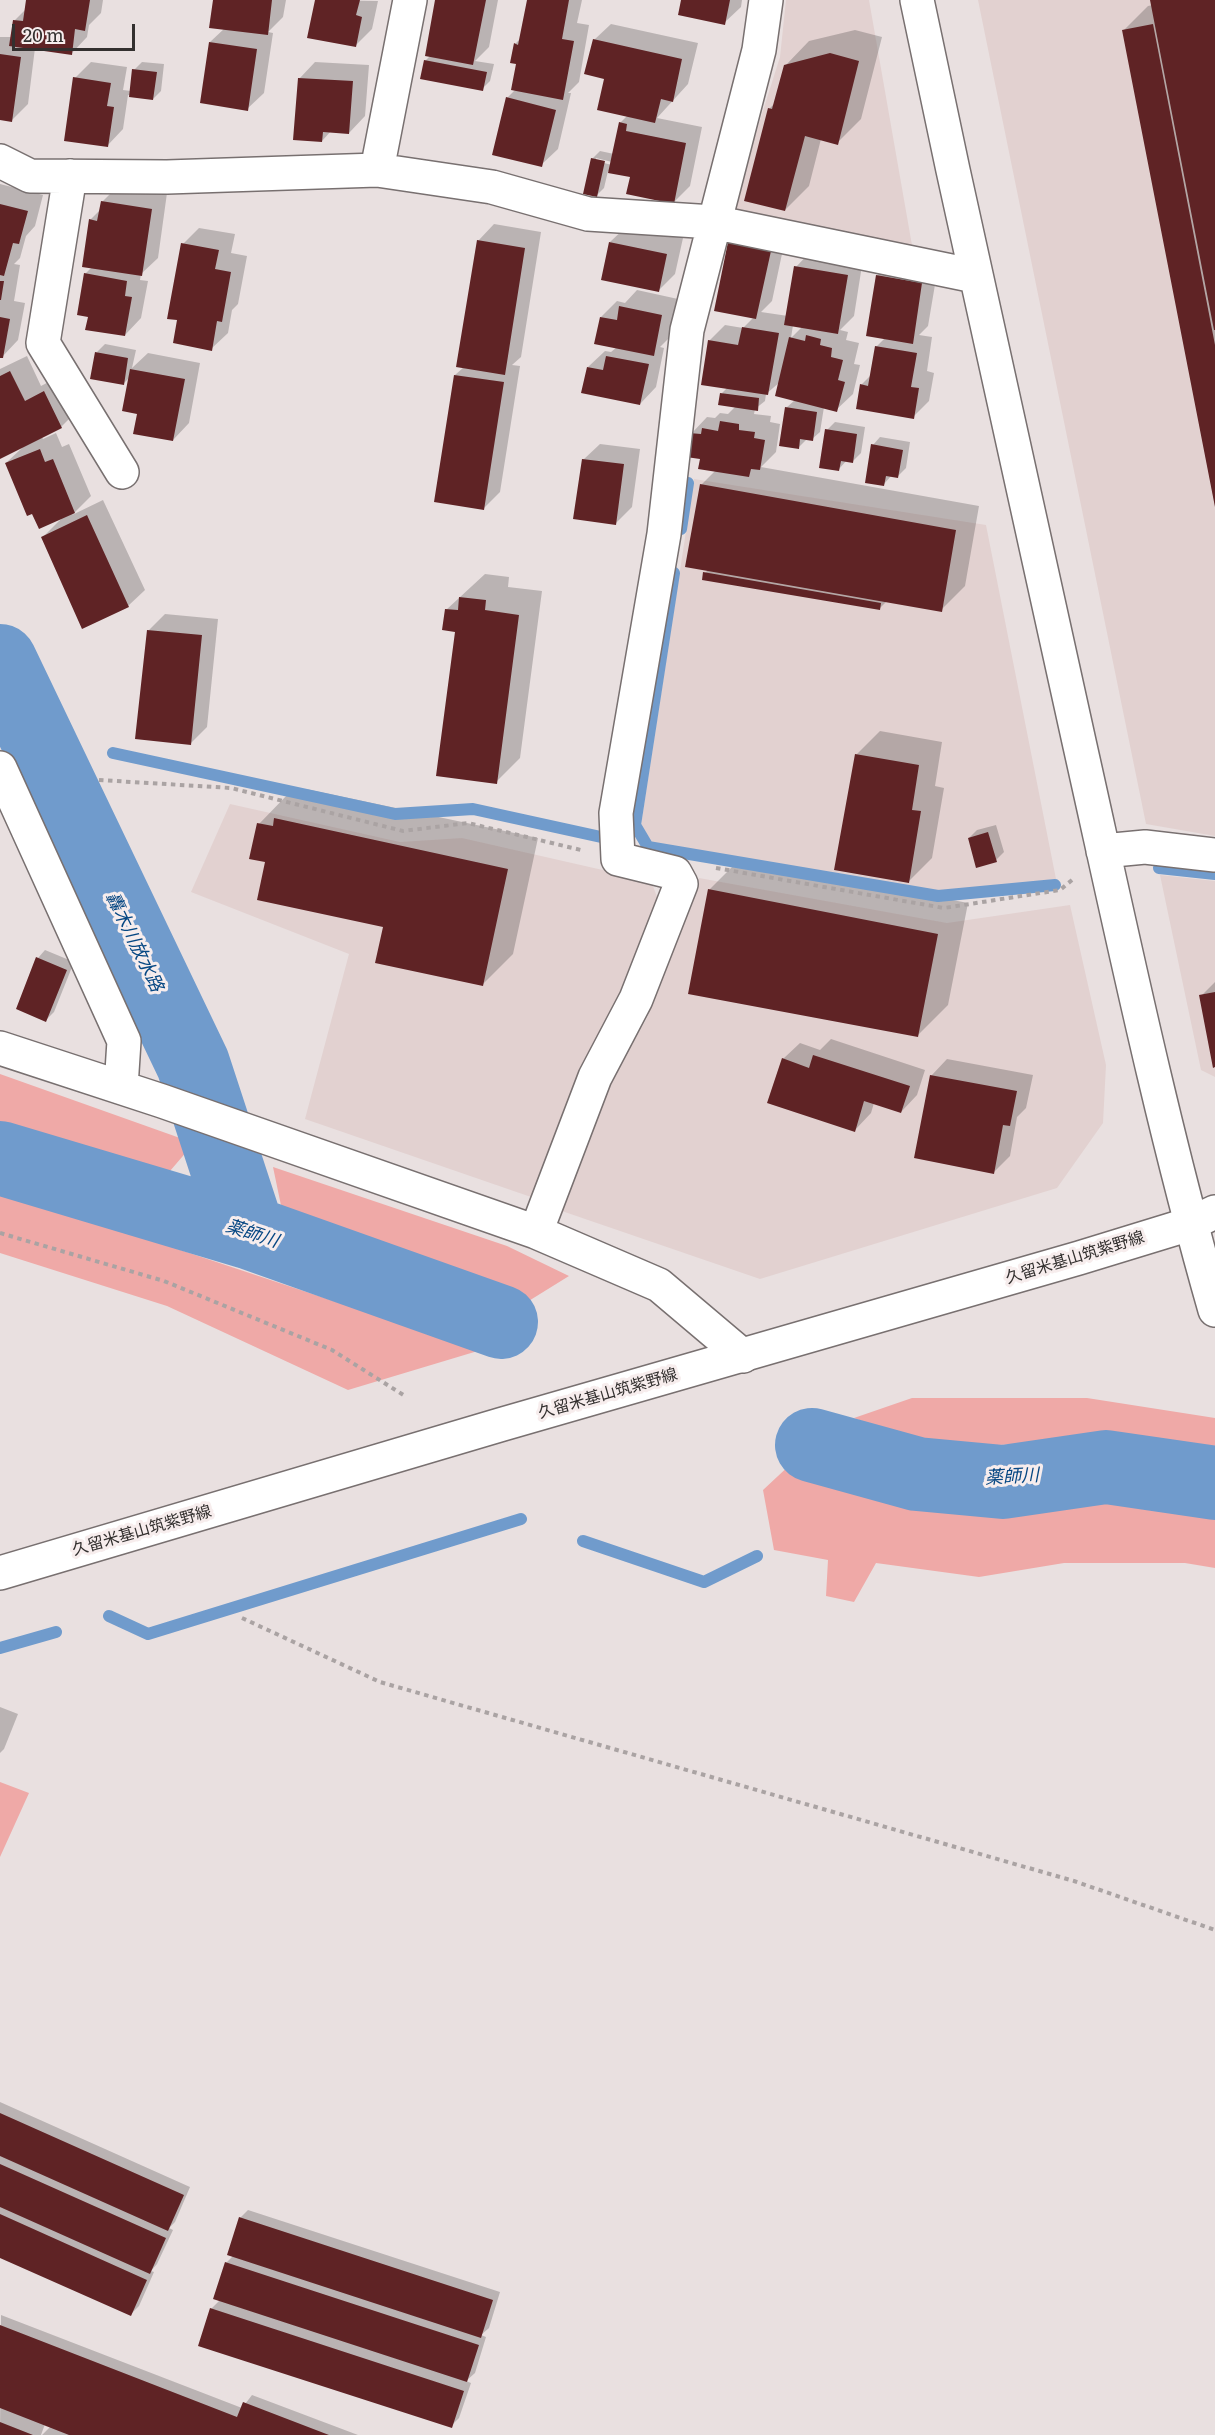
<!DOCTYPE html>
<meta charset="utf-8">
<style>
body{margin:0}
#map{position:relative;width:1215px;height:2435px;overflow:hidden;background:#e9e0e0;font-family:Literata,serif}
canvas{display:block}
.scale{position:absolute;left:12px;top:24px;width:123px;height:27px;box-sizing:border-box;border:3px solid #33302f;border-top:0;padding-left:8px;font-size:18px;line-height:21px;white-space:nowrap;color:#33302f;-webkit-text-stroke:4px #f7eded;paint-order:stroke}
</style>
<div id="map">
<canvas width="1215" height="2435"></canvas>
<div class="scale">20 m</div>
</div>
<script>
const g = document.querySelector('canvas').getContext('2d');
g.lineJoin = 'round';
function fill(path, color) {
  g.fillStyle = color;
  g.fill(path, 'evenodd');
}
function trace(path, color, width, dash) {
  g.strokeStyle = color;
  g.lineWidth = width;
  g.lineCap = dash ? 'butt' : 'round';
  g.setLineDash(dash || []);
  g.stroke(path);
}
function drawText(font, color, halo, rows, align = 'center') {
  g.font = font + ' Literata,"Noto Sans JP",serif';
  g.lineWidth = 6;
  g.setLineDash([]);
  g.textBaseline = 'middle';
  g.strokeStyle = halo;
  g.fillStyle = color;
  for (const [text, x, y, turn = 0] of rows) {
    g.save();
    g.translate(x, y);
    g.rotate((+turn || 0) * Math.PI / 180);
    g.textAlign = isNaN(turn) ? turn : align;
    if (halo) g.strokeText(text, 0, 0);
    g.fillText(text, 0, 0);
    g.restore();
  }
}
const built = new Path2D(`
 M786 0H869L913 251 731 212 780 57Z
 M978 0H1215V836L1146 824Z
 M694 479 986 525 1056 879 932 894 652 842 641 825Z
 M230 804 400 842 462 838 651 881 659 902 531 1197 305 1119 349 954 191 892Z
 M1160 875 1215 881V1077L1201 1070Z
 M699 878 947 923 1070 905 1106 1065 1103 1123 1057 1188 760 1279 556 1209 614 1075 647 1018Z`);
const green = new Path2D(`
 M0 1074 194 1143 164 1178 0 1135Z
 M273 1167 507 1246 569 1276 519 1307 283 1215Z
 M0 1190 481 1350 348 1390 167 1306 0 1253Z
 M912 1398H1087L1215 1418V1452L1131 1439 931 1448 854 1418Z
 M793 1462 902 1504 965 1513 1114 1498 1215 1514V1568L1185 1563H1064L979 1577 876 1563 854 1602 826 1596 828 1560 774 1550 763 1490Z
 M0 1782 29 1793 0 1857Z`);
const shadow = new Path2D(`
 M28 0H103L101 13 89 25 87 37 71 54 35 48 28 104 11 121 0 119V37H12L15 20 26 9Z
 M214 0H286L283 17 268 32 273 33 264 93 247 109 210 42 225 28Z
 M316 0 378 1 372 29 355 46Z
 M437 0H498L489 47 475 61 494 64 490 81 482 89 425 61 431 55Z
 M528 0H582L577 23 589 25 579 82 568 93H571L558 149 541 165 507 98 516 89 517 63 515 44 521 38Z
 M683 0H742L741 7 724 23Z
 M1152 0H1215V505L1124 30 1148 6 1153 5Z
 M611 24 698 43 688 84 657 118 702 127 690 186 674 202 632 176 608 171 604 188 596 196 592 159 600 151 614 154 620 123 628 115 606 78 594 40ZM596 158 612 162V165L596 161Z
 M855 30 882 37 861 119 837 143 821 139 809 186 785 210 769 109 775 103 785 66 809 41Z
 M91 62 127 67 123 90 131 91 134 70 142 62 164 64 161 91 153 99 128 95 123 129 107 146 75 78Z
 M315 62 369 65 365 116 349 133 331 131 322 141 299 79Z
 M0 184 43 195 35 226 26 236 20 258 14 264 20 265 14 301 25 303 18 340 2 357 0 356Z
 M118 186 167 193 158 258 141 274 140 280 148 281 141 318 125 335 90 316 85 274 92 267 90 220 101 209 102 202Z
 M494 224 541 232 521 357 512 365 520 366 500 492 484 508 455 375 464 367 478 241Z
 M627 226 683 238 675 274 659 290 610 242Z
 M746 227 786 235 772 301 761 312 788 316 796 267 812 250 863 259 854 316 840 330 848 332 846 340 859 343 854 364 860 365 853 394 836 410 824 407 820 432 812 439 806 440 798 448 786 408 795 400 780 382 766 394 765 401 755 409 754 414 771 416 770 422 780 424 776 452 761 467 979 506 965 586 941 610 887 601 879 609 705 573 708 570 701 485 716 470 701 458 691 434 707 417 715 418 720 413 728 414 736 406 722 393 728 387 709 341 725 325 743 328 754 317 730 243ZM793 325 802 327 791 338Z
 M199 228 235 234 231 253 247 256 238 304 232 310 228 333 211 349 183 244Z
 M893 259 938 267 928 326 919 335 932 337 927 371 934 373 929 401 913 417 861 385 871 375 876 347 885 338 877 276Z
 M637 290 678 299 669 338 660 347 664 348 656 387 640 404 588 367 605 351 611 352 617 347 601 317 617 301 625 303Z
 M105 344 136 350 132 368 148 353 200 363 189 423 173 440 139 413 130 377 123 384 97 352Z
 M27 356 41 386 60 376 78 410 61 427 42 437 43 439 56 433 62 447 69 444 91 496 72 515 103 500 145 590 128 606 42 538 63 517 6 463 23 447 0 457V369Z
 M835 422 865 427 861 453 853 461 847 460 839 469 827 430Z
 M880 437 910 442 906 468 898 476 892 475 884 484 873 445Z
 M600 444 640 449 632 507 616 523 583 460Z
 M485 574 509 577 508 587 542 591 520 758 496 782 456 630 446 610Z
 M165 614 218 619 207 727 191 743 148 631Z
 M880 731 942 742 935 786 944 788 932 858 908 882 856 755Z
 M306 789 538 838 513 954 482 985 385 926 266 861 259 824 289 793 300 795Z
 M996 825 1004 852 996 860 969 838 977 830Z
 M740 859 968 903 948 1005 917 1036 709 890Z
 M45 950 74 962 54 1012 46 1020 38 958Z
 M1215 982V1066L1201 996Z
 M831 1039 925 1070 917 1095 901 1112 874 1103 871 1113 855 1130 783 1059 800 1043 820 1050Z
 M947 1059 1033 1075 1026 1108 1017 1117 1010 1156 994 1172 931 1076Z
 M0 1707 18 1714 4 1749 0 1753Z
 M0 2102 190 2187 175 2222 169 2228 173 2230 157 2264 151 2271 154 2272 139 2306 131 2314 0 2256Z
 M248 2210 500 2292 489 2328 481 2335 486 2337 475 2373 466 2381 471 2383 459 2418 451 2426 211 2309 220 2300 226 2263 234 2255 240 2218Z
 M1 2315 242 2408 252 2395 358 2435H42L51 2426 45 2424 41 2435H0Z`);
const stream = new Path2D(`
 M681 529 688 483
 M674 573 635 825 648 847 938 896 1055 885
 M113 753 395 814 473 809 601 837
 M1159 868 1215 874
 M583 1541 704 1582 757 1556
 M109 1616 148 1634 521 1519
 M0 1648 56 1632`);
const river = new Path2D(`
 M0 661 193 1064 248 1232
 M0 1158 248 1232 501 1322
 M812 1445 917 1474 1003 1482 1106 1467 1215 1483`);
const building = new Path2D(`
 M26 0H90L85 31 75 29 72 55 9 46 13 20 23 21Z
 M213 0H272L268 35 209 28Z
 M315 0H360L356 15 362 17 356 47 307 38Z
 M435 0H486L473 65 425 56Z
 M527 0H569L562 39 574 41 563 100 511 90 516 64 510 63 514 43 518 45Z
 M681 0H730L725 25 678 15Z
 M1150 0H1215V330H1214Z
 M1153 24 1215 345V507L1122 30Z
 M593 39 682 59 673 102 661 99 655 123 597 110 604 79 584 74Z
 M209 42 257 49 248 111 200 103Z
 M830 53 859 61 838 145 805 136 785 211 744 201 768 108 772 109 784 65Z
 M0 54 21 57 12 122 0 120Z
 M424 60 487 72 483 91 420 79Z
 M132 69 157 72 153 100 129 97Z
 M73 77 111 83 107 106 114 107 108 147 64 141Z
 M298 78 353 81 349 134 323 132 322 142 293 140Z
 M506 97 556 110 542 167 492 155Z
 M619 122 627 124 626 131 686 143 674 204 626 194 630 177 608 173Z
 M591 158 605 161 597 197 583 194Z
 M101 201 152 209 142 276 82 267 89 219 97 221Z
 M0 204 28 211 19 244 13 243 4 276 0 275Z
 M477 240 525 248 505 375 456 367Z
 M609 242 667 254 659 292 601 280Z
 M728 242 771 251 756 319 714 311Z
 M181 243 219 250 215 269 231 272 222 322 217 321 212 351 173 343 177 320 167 319Z
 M794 266 848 275 838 334 784 325Z
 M84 273 127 281 125 296 132 297 125 336 85 330 88 317 77 315Z
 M876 275 922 283 913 344 866 336Z
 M0 281H4L1 300H0Z
 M619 306 662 315 654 356 594 344 600 317 617 320Z
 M0 317 10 319 3 358H0Z
 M742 327 779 333 768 395 701 385 708 340 738 345Z
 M806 335 821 339 820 345 832 348 831 357 843 360 838 380 845 382 837 412 775 396 789 337 805 341Z
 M875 346 917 353 911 387 919 388 914 419 856 409 860 384 868 386Z
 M95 352 128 358 124 385 90 379Z
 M606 356 649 364 640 405 581 393 587 367 603 370Z
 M130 369 185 379 173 441 133 434 137 414 122 411Z
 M10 371 25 401 44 391 62 428 0 459V376Z
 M454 375 504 382 484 510 434 502Z
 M720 393 759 398 758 411 718 405Z
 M785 407 817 412 813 441 800 439 799 449 779 446Z
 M720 421 739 424V430L755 432 754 438 765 440 760 470 751 469 749 477 698 469 700 459 686 457 689 433 701 434 702 428 718 431Z
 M825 429 857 434 853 463 841 461 839 471 819 468Z
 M871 444 903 450 898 478 886 476 884 486 865 483Z
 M40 449 45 462 53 459 75 513 39 529 32 514 27 516 5 463Z
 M582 459 624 464 616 525 573 519Z
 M700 484 956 530 942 612 685 567Z
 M87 515 129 607 82 629 41 537Z
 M703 572 881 603 880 610 702 580Z
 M459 597 486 600 485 610 519 615 497 784 436 776 455 632 442 630 445 609 458 610Z
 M147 630 202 635 191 745 135 739Z
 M855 754 919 765 912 810 921 811 909 883 834 870Z
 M274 818 508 869 483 986 375 963 383 927 257 900 265 862 249 859 257 823 273 826Z
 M988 832 997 862 976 868 968 838Z
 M708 889 938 934 918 1037 688 994Z
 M36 957 67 970 46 1022 16 1009Z
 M1215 992V1067L1213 1068 1199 995Z
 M813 1055 910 1086 901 1113 864 1101 855 1132 767 1103 782 1058 809 1068Z
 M930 1075 1017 1091 1010 1126 1003 1125 994 1174 914 1158Z
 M0 2113 184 2195 168 2231 0 2156Z
 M0 2164 166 2238 150 2274 0 2207Z
 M0 2214 147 2280 131 2316 0 2258Z
 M239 2217 493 2300 481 2338 227 2255Z
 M225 2262 479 2345 467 2382 213 2299Z
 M210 2308 464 2391 452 2428 198 2346Z
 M0 2325 237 2417 243 2402 329 2435H69L0 2408Z
 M0 2422 33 2435H0Z`);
const path = new Path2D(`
 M99 780 231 788 403 831 468 823 581 850
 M716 868 944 908 1060 890 1072 880
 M0 1233 164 1281 332 1350 405 1396
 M242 1618 380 1682 1074 1881 1215 1930`);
const minor = new Path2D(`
 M917 0C969 249 1024 497 1080 746 1122 934 1162 1125 1215 1310
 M0 161 30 176 167 177 377 170 492 187 588 214 713 222 975 276
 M377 170 410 0
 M70 176 43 343 122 472
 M0 768 124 1041 121 1087
 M1103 851 1145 847 1215 855
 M0 1048 162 1101 536 1232 659 1285 743 1356
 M536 1232 595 1077 636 999 681 884 675 873 618 859 616 813 664 534 687 330 759 50 766 0`);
const major = new Path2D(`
 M0 1573 503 1424 1079 1258 1190 1224 1215 1212`);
const streetNames = [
 ["久留米基山筑紫野線",1075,1258,-17],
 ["久留米基山筑紫野線",608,1394,-16],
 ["久留米基山筑紫野線",142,1531,-16]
];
const waterNames = [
 ["轟木川放水路",134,942,64],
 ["薬師川",252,1234,18],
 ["薬師川",1012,1477,-3]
];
fill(built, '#e2d1d0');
fill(green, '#efa9a7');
fill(shadow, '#0003');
trace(stream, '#709bcc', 12);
trace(river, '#709bcc', 74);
fill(building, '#5f2325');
trace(minor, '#787070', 36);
trace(major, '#787070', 36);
trace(path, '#aaa3a3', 4, [4.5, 4.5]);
trace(minor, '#fff', 33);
trace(major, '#fff', 33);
drawText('16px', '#33302f', '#f7eded', streetNames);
drawText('italic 18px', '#064783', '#f7eded', waterNames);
</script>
